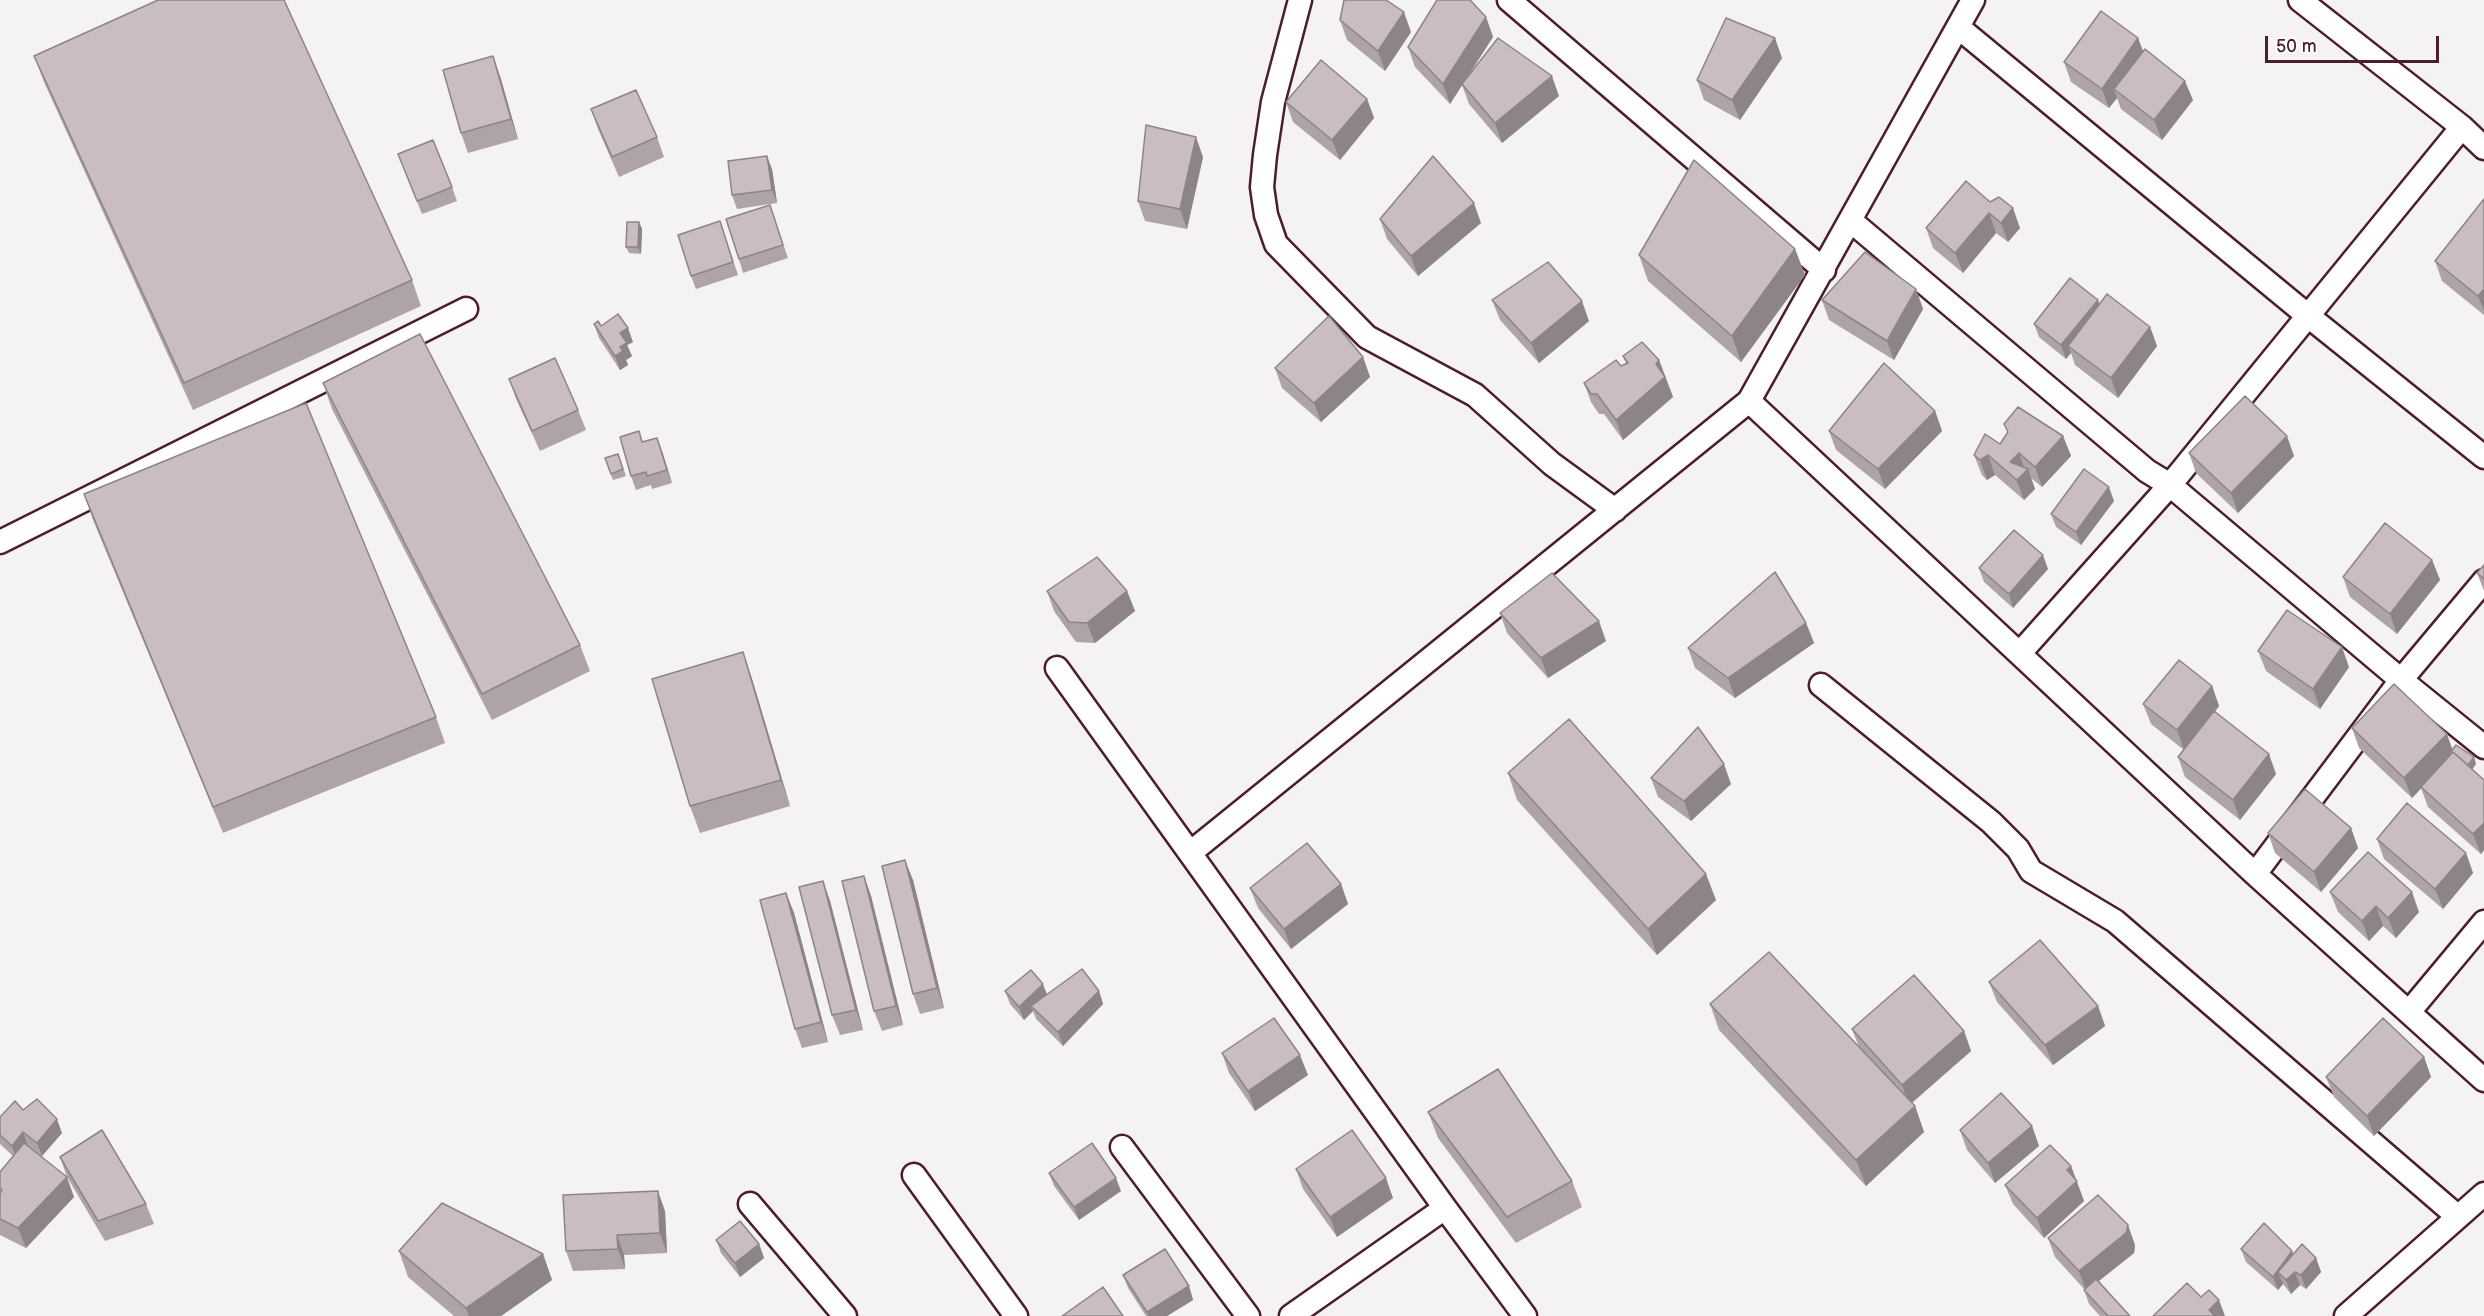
<!DOCTYPE html>
<style>
body{margin:0}
#map{position:relative;width:2484px;height:1316px;overflow:hidden;background:#f4f2f2;font-family:"Balsamiq Sans",sans-serif}
canvas{display:block}
.scale{position:absolute;left:2265px;top:36px;width:174px;height:27px;box-sizing:border-box;border:3px solid #4a1f2b;border-top:0;padding-left:8px;font-size:18px;line-height:21px;white-space:nowrap;color:#4a1f2b;-webkit-text-stroke:4px #fff;paint-order:stroke}
</style>
<div id="map">
<canvas width="2484" height="1316"></canvas>
<div class="scale">50 m</div>
</div>
<script>
const g = document.querySelector('canvas').getContext('2d');
g.lineJoin = 'round';
function trace(path, color, width, dash) {
  g.strokeStyle = color;
  g.lineWidth = width;
  g.lineCap = dash ? 'butt' : 'round';
  g.setLineDash(dash || []);
  g.stroke(path);
}
function fill(path, color) {
  g.fillStyle = color;
  g.fill(path, 'evenodd');
}
const minor = new Path2D(`
 M1300 0 1273 102 1265 155 1262 187 1266 215 1276 244 1367 337 1475 395 1552 464 1615 510
 M1509 0 1824 270
 M2300 0 2462 127 2484 148
 M1958 27 2307 315 2484 457
 M1851 221 2147 471 2170 485 2401 680 2484 747
 M1749 401 2255 874 2484 1080
 M0 542 466 309
 M2020 653 2170 485 2462 127
 M1057 668 1445 1208 1525 1316
 M1821 685 1991 822 2018 849 2031 871 2115 921 2457 1216
 M1190 853 1749 401 1973 0
 M2255 874 2401 680 2484 581
 M2409 1012 2484 922
 M1122 1147 1248 1316
 M914 1175 1016 1316
 M750 1204 845 1316
 M1291 1316 1445 1208
 M2346 1316 2484 1194`);
const wall = new Path2D(`
 M1486 17 1493 37 1466 79 1559 96 1502 143 1469 104 1462 85 1450 104 1415 67 1408 47Z
 M1340 20 1411 32 1385 71 1347 40Z
 M2138 38 2143 51 2193 100 2162 140 2121 109 2117 98 2109 108 2071 82 2064 62Z
 M34 56 412 280 421 306 193 410 44 82Z
 M1782 58 1740 120 1704 100 1697 80Z
 M500 76 518 139 468 153 461 133Z
 M1367 99 1374 118 1340 160 1293 122 1286 102Z
 M591 109 657 137 664 157 619 177 598 129Z
 M398 154 452 187 457 201 422 214Z
 M1203 157 1187 229 1145 221 1138 201Z
 M772 169 777 203 737 209 732 195Z
 M2484 199V315L2442 281 2435 261Z
 M1990 202 2020 228 2008 242 1996 233 1963 273 1933 248 1926 228Z
 M770 205 788 258 743 273 739 259Z
 M1380 219 1481 223 1418 276 1387 239Z
 M720 221 738 275 696 289 691 276Z
 M639 222 642 229 641 254 629 253 626 247Z
 M1795 249 1805 275 1741 362 1648 281 1639 255Z
 M1916 289 1923 309 1894 360 1829 320 1822 300Z
 M1492 300 1589 321 1539 363 1500 320Z
 M2099 304 2150 327 2157 346 2118 398 2075 365 2071 353 2066 359 2039 337 2034 324Z
 M594 324 601 326 633 342 627 345 632 356 626 360 628 365 620 370 599 338Z
 M1623 356 1659 360 1673 397 1623 440 1604 414H1599L1591 402 1584 383 1626 363Z
 M1363 357 1370 377 1321 422 1282 388 1275 368Z
 M509 379 578 410 586 430 540 451 516 399Z
 M323 383 580 645 590 671 492 720 332 409Z
 M1935 411 1942 431 1885 489 1836 450 1829 431Z
 M2004 424 2063 436 2071 456 2042 487 2031 478 2035 489 2024 500 1995 475 1987 480 1982 475 1974 455 2000 444 2008 433Z
 M639 431 642 442 662 451 672 483 652 489 651 485 636 490 631 476Z
 M2189 453 2294 456 2238 513 2196 473Z
 M618 454 626 476 613 480 605 458Z
 M84 494 436 717 445 743 223 833 93 520Z
 M2114 501 2081 545 2056 527 2051 514Z
 M2432 560 2440 580 2397 634 2350 597 2343 577Z
 M2484 565V591L2477 573Z
 M1979 568 2048 569 2013 608 1984 582Z
 M1047 591H1127L1135 611 1095 643 1076 642 1054 611Z
 M1500 613 1606 641 1548 678 1507 633Z
 M1806 623 1814 643 1735 698 1695 668 1688 648Z
 M2258 651 2349 667 2320 709 2266 671Z
 M743 652 752 679 790 806 700 833 690 806Z
 M2212 686 2219 706 2215 712 2276 774 2240 820 2185 777 2178 757 2184 750 2151 724 2143 704Z
 M2352 728 2452 749 2476 764 2472 769 2484 780V850L2481 854 2428 807 2421 788 2412 798 2359 748Z
 M1508 773 1716 900 1657 955 1517 800Z
 M1651 778 1731 784 1691 821 1658 797Z
 M2351 828 2358 848 2321 892 2275 853 2268 833Z
 M2377 839 2466 853 2473 873 2443 909 2384 859Z
 M864 876 871 896 903 1025 882 1031 874 1011Z
 M913 880 944 1008 920 1014 913 994Z
 M823 881 830 901 863 1030 840 1035 832 1015Z
 M1341 884 1348 904 1291 949 1258 908 1250 888Z
 M2330 892 2419 912 2396 938 2383 926 2369 941 2338 912Z
 M786 893 794 913 828 1042 802 1048 795 1029Z
 M1989 982 2098 1006 2105 1026 2053 1065 1997 1002Z
 M1005 991 1047 994 1099 991 1103 1004 1063 1046 1036 1019 1033 1011 1024 1020 1010 1004Z
 M1710 1004 1859 1047 1852 1029 1964 1031 1971 1051 1912 1103 1915 1106 1924 1132 1866 1186 1719 1030Z
 M1222 1053 1308 1075 1255 1111 1229 1073Z
 M2424 1057 2431 1077 2374 1136 2334 1097 2326 1077Z
 M23 1110 62 1133 42 1156 74 1197 26 1248 0 1235V1172L13 1156 0 1144V1117Z
 M1428 1112 1572 1181 1582 1207 1516 1243 1438 1138Z
 M2032 1126 2039 1146 1995 1183 1967 1150 1960 1130Z
 M60 1157 146 1204 154 1224 105 1241 67 1177Z
 M2071 1166 2084 1201 2044 1238 2013 1204 2005 1185Z
 M1296 1169 1393 1198 1337 1237 1303 1189Z
 M1049 1173 1121 1191 1079 1220 1054 1186Z
 M665 1211 667 1253 624 1255 625 1269 573 1271 566 1251Z
 M2048 1238 2135 1245 2134 1253 2099 1281 2130 1316H2100L2089 1304 2084 1290H2085L2055 1257Z
 M716 1240 759 1244 764 1258 740 1277 721 1253Z
 M2241 1249 2293 1254 2316 1258 2321 1272 2306 1289 2300 1285 2291 1294 2283 1284 2278 1290 2246 1262Z
 M399 1251 543 1254 552 1280 501 1316H454L408 1277Z
 M1123 1275 1189 1286 1193 1300 1167 1316H1146L1128 1288Z`);
const shadedWall = new Path2D(`
 M1404 12 1411 32 1385 71 1378 51Z
 M1486 17 1493 37 1450 104 1443 84Z
 M1775 38 1782 58 1740 120 1732 100Z
 M2138 38 2145 57 2114 89 2117 98 2109 108 2102 89Z
 M493 56 500 76 518 139 511 119Z
 M1552 76 1559 96 1502 143 1495 123Z
 M2185 81 2193 100 2162 140 2154 120Z
 M1367 99 1374 118 1340 160 1332 140Z
 M1196 137 1203 157 1187 229 1180 209Z
 M767 156 772 169 777 203 772 190Z
 M1474 203 1481 223 1418 276 1411 256Z
 M2013 208 2020 228 2008 242 2001 223Z
 M1989 213 1996 233 1963 273 1955 253Z
 M639 222 642 229 641 254 638 247Z
 M1795 249 1805 275 1741 362 1732 336Z
 M1916 289 1923 309 1894 360 1887 341Z
 M2484 289V311L2478 296Z
 M2098 300 2103 313 2068 346 2071 353 2066 359 2061 345Z
 M1582 301 1589 321 1539 363 1531 343Z
 M2150 327 2157 346 2118 398 2111 378Z
 M628 328 633 342 627 345 632 356 626 360 628 365 620 370 615 356 620 333Z
 M1363 357 1370 377 1321 422 1314 403Z
 M1659 360 1673 397 1623 440 1616 420Z
 M1935 411 1942 431 1885 489 1878 469Z
 M2063 436 2071 456 2042 487 2035 467Z
 M2287 436 2294 456 2238 513 2231 493Z
 M657 438 662 451 672 483 667 470Z
 M2019 453 2025 471 2028 469 2035 489 2024 500 2010 462Z
 M1988 455 1995 475 1987 480 1980 460Z
 M2109 487 2114 501 2081 545 2076 532Z
 M2043 555 2048 569 2013 608 2009 594Z
 M2432 560 2440 580 2397 634 2390 614Z
 M1127 591 1135 611 1095 643 1087 623Z
 M1599 621 1606 641 1548 678 1541 658Z
 M1806 623 1814 643 1735 698 1728 678Z
 M2342 647 2349 667 2320 709 2313 689Z
 M743 652 752 679 790 806 781 780Z
 M2212 686 2219 706 2184 750 2177 730Z
 M2447 734 2454 754 2412 798 2404 778Z
 M2269 754 2276 774 2240 820 2233 800Z
 M2474 757 2476 764 2469 774 2467 767Z
 M1724 764 1731 784 1691 821 1684 801Z
 M2484 823V850L2481 854 2473 834Z
 M2351 828 2358 848 2321 892 2314 872Z
 M2466 853 2473 873 2443 909 2435 889Z
 M905 860 913 880 944 1008 937 988Z
 M1706 874 1716 900 1657 955 1648 929Z
 M864 876 871 896 903 1025 896 1006Z
 M823 881 830 901 863 1030 856 1010Z
 M1341 884 1348 904 1291 949 1284 929Z
 M2412 892 2419 912 2396 938 2388 918Z
 M786 893 794 913 828 1042 821 1022Z
 M2376 906 2383 926 2369 941 2362 921Z
 M1043 984 1048 997 1031 1006 1033 1011 1024 1020 1019 1007Z
 M1099 991 1103 1004 1063 1046 1058 1032Z
 M2098 1006 2105 1026 2053 1065 2045 1045Z
 M1964 1031 1971 1051 1909 1105 1902 1085Z
 M1300 1055 1308 1075 1255 1111 1248 1091Z
 M2424 1057 2431 1077 2374 1136 2367 1116Z
 M1915 1106 1924 1132 1866 1186 1856 1160Z
 M57 1119 62 1133 42 1156 37 1143Z
 M2032 1126 2039 1146 1995 1183 1988 1163Z
 M23 1132 28 1146 17 1160 12 1146Z
 M2071 1166 2084 1201 2044 1238 2037 1218 2067 1170Z
 M67 1177 74 1197 26 1248 18 1228Z
 M1116 1178 1121 1191 1079 1220 1074 1207Z
 M1386 1178 1393 1198 1337 1237 1330 1217Z
 M658 1191 665 1211 667 1253 660 1233Z
 M2128 1225 2135 1245 2134 1253 2086 1291 2079 1271Z
 M617 1235 624 1255 625 1269 618 1249Z
 M759 1244 764 1258 740 1277 735 1263Z
 M2292 1251 2297 1264 2278 1272 2283 1284 2278 1290 2273 1277Z
 M543 1254 552 1280 501 1316H469L466 1308Z
 M2316 1258 2321 1272 2306 1289 2301 1275Z
 M2295 1272 2300 1285 2291 1294 2286 1280Z
 M1189 1286 1193 1300 1167 1316H1148L1147 1312Z
 M2219 1300 2225 1316H2211L2209 1310Z`);
const building = new Path2D(`
 M158 0H284L412 280 184 383 34 56Z
 M1344 0H1386L1404 12 1378 51 1340 20Z
 M1437 0H1470L1486 17 1443 84 1408 47Z
 M2101 11 2138 38 2102 89 2064 62Z
 M1726 18 1775 38 1732 100 1697 80Z
 M1498 38 1552 76 1495 123 1462 84Z
 M2145 49 2185 81 2154 120 2114 89Z
 M493 56 511 119 461 133 443 70Z
 M1321 60 1367 99 1332 140 1286 102Z
 M636 90 657 137 612 157 591 109Z
 M1146 125 1196 137 1180 209 1138 201Z
 M433 140 452 187 417 201 398 154Z
 M767 156 772 190 732 195 728 161Z
 M1433 156 1474 203 1411 256 1380 219Z
 M1694 160 1795 249 1732 336 1639 255Z
 M1966 181 1990 202 1999 197 2013 208 2001 223 1989 213 1955 253 1926 228Z
 M2484 199V289L2478 296 2435 261Z
 M770 205 783 245 739 259 726 219Z
 M720 221 733 262 691 276 678 235Z
 M627 222H639L638 247H626Z
 M1865 252 1916 289 1887 341 1822 300Z
 M1548 262 1582 301 1531 343 1492 300Z
 M2070 278 2098 300 2061 345 2034 324Z
 M2107 294 2150 327 2111 378 2068 346Z
 M618 314 628 328 620 333 627 343 620 347 623 351 615 356 594 324 598 321 601 326Z
 M1329 316 1363 357 1314 403 1275 368Z
 M420 334 580 645 482 694 323 383Z
 M1642 342 1659 360 1656 364 1665 377 1616 420 1597 394H1591L1584 383 1616 360 1621 366 1628 363 1623 356Z
 M555 358 578 410 532 431 509 379Z
 M1884 363 1935 411 1878 469 1829 431Z
 M2245 396 2287 436 2231 493 2189 453Z
 M306 403 436 717 213 807 84 494Z
 M2018 407 2063 436 2035 467 2019 453 2010 462 2028 469 2017 480 1988 455 1980 460 1974 455 1985 434 2000 444 2008 432 2004 424Z
 M639 431 642 442 657 438 667 470 647 476 646 472 631 476 620 437Z
 M618 454 623 469 611 474 605 458Z
 M2084 469 2109 487 2076 532 2051 514Z
 M2385 523 2432 560 2390 614 2343 577Z
 M2014 530 2043 555 2009 594 1979 568Z
 M1097 557 1127 591 1087 623 1069 622 1047 591Z
 M2484 565V579L2477 573Z
 M1775 572 1806 623 1728 678 1688 648Z
 M1552 573 1599 621 1541 658 1500 613Z
 M2287 610 2342 647 2313 689 2258 651Z
 M743 652 781 780 690 806 652 679Z
 M2179 660 2212 686 2177 730 2143 704Z
 M2394 684 2447 734 2404 778 2352 728Z
 M2214 711 2269 754 2233 800 2178 757Z
 M1569 719 1706 874 1648 929 1508 773Z
 M1698 727 1724 764 1684 801 1651 778Z
 M2456 745 2474 757 2468 765 2453 752 2450 755 2449 754Z
 M2453 752 2484 780V823L2473 834 2421 787Z
 M2305 789 2351 828 2314 872 2268 833Z
 M2407 803 2466 853 2435 889 2377 839Z
 M1307 843 1341 884 1284 929 1250 888Z
 M2368 852 2412 892 2388 918 2376 906 2362 921 2330 892Z
 M905 860 937 988 913 994 882 866Z
 M864 876 896 1006 874 1011 842 881Z
 M823 881 856 1010 832 1015 799 887Z
 M786 893 821 1022 795 1029 760 900Z
 M2040 940 2098 1006 2045 1045 1989 982Z
 M1769 952 1915 1106 1856 1160 1710 1004Z
 M1082 969 1099 991 1058 1032 1031 1006Z
 M1031 970 1043 984 1019 1007 1005 991Z
 M1914 975 1964 1031 1902 1085 1852 1029Z
 M1274 1018 1300 1055 1248 1091 1222 1053Z
 M2383 1018 2424 1057 2367 1116 2326 1077Z
 M1498 1069 1572 1181 1507 1217 1428 1112Z
 M2001 1093 2032 1126 1988 1163 1960 1130Z
 M37 1099 57 1119 37 1143 23 1132 12 1146 0 1135V1117L15 1101 23 1110Z
 M102 1130 146 1204 98 1221 60 1157Z
 M1352 1130 1386 1178 1330 1217 1296 1169Z
 M24 1143 67 1177 18 1228 0 1219V1193L2 1190 0 1188V1172Z
 M1092 1143 1116 1178 1074 1207 1049 1173Z
 M2050 1145 2071 1166 2067 1170 2077 1181 2037 1218 2005 1185Z
 M658 1191 660 1233 617 1235 618 1249 566 1251 563 1195Z
 M2098 1195 2128 1225 2126 1233 2079 1271 2048 1238Z
 M442 1203 543 1254 466 1308 399 1251Z
 M740 1221 759 1244 735 1263 716 1240Z
 M2264 1223 2292 1251 2273 1277 2241 1249Z
 M2302 1244 2316 1258 2301 1275 2295 1272 2286 1280 2278 1272Z
 M1165 1249 1189 1286 1147 1312 1123 1275Z
 M2096 1279 2130 1316H2108L2084 1290Z
 M2187 1283 2201 1297 2209 1290 2219 1300 2209 1310 2215 1316H2153Z
 M1103 1287 1123 1316H1062Z`);
trace(minor, '#4a1f2b', 27);
trace(minor, '#fff', 22);
fill(wall, '#aea3a6');
fill(shadedWall, '#8d8487');
fill(building, '#cabdc1');
trace(building, '#8d8487', 1.5);
</script>
